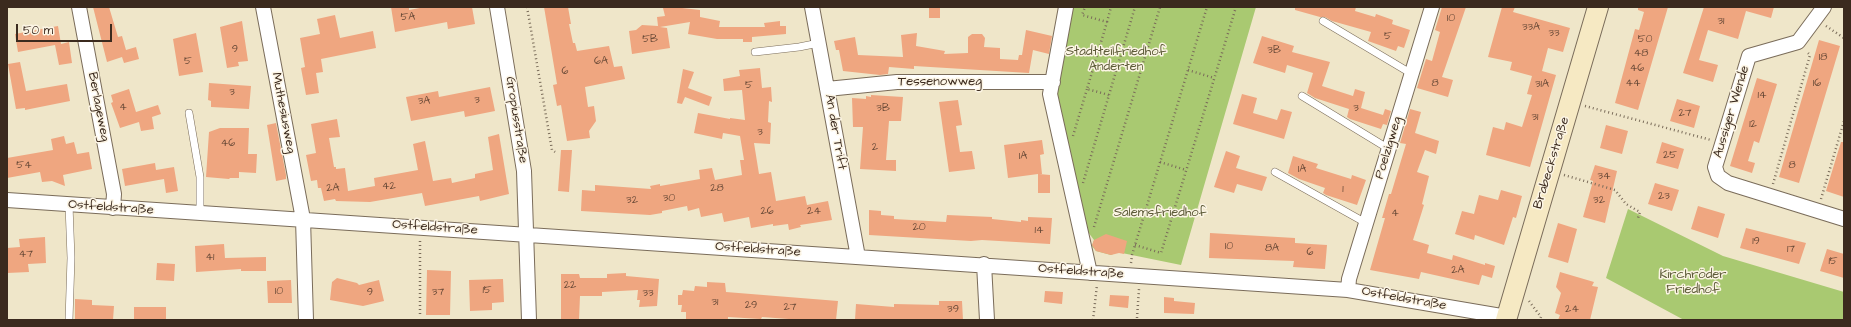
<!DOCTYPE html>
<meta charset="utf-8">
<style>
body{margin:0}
#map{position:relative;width:1851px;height:327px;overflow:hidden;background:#efe6c9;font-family:"Architects Daughter",sans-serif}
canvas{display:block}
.frame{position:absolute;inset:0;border:8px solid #3b2a1e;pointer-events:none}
.scale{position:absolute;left:16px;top:24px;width:96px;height:18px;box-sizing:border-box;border:2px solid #3b2a1e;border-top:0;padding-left:5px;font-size:12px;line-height:14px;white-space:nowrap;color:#3b2a1e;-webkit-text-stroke:3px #fcf5e5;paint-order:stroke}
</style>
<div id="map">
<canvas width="1851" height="327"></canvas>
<div class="frame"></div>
<div class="scale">50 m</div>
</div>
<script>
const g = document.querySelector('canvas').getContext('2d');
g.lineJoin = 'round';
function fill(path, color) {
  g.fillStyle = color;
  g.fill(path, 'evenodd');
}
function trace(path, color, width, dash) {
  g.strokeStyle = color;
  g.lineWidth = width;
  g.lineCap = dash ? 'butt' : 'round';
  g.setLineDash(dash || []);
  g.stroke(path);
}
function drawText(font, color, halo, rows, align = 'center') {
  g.font = font + ' "Architects Daughter",sans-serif';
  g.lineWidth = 3;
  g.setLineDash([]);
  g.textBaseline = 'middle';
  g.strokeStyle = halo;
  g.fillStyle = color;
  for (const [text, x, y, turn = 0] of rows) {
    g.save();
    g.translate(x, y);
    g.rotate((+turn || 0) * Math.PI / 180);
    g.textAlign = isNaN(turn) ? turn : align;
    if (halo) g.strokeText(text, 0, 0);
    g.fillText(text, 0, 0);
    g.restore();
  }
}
const green = new Path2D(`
 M1072 7H1256L1181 265 1117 252 1111 255 1096 251 1092 246 1094 240 1088 232 1056 99Z
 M1628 209 1723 256 1844 292V320H1684L1606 278Z`);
const building = new Path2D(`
 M93 7H109L118 37 122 36 126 50 136 47 139 59 124 63 122 57 107 62Z
 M391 7H409V10L425 7H472L475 24 448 29 447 22 395 32Z
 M544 7H568L571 24H569L573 43H575L577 51 609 46 614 67 622 66 625 79 585 87 588 107 594 106 596 121 589 131 590 138 567 141 561 105 557 106 553 85 557 84Z
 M673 7 700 10V17L720 21 719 27H765L764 23 780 21V26H786V34L752 37V42H743V39H717L688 34 690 22 660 27 667 28 670 48 632 54 629 31 636 30 642 25 658 26 657 17 665 16 663 8Z
 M929 7H940V18H929Z
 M1295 7H1356L1355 11 1375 17 1376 14 1393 20 1392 24 1410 30 1404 48 1398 46 1396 51 1368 41 1371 32 1332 21 1325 17H1320L1295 10Z
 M1442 7H1466L1442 77 1453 80 1448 97 1417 88 1426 59 1432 61 1440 32 1435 30Z
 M1502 7H1515L1513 12 1570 28 1563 52 1548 48 1542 71 1556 75 1530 167 1486 155 1493 127 1504 130 1506 122 1522 127 1532 95 1527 94 1532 76 1510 70 1512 62 1488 57Z
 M1638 7H1668L1638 110 1615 103 1635 29 1639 30 1644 12 1638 10Z
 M1704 7H1774L1771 18 1746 11 1738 39 1708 30 1699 60 1718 65 1713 82 1683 73Z
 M335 15 340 38 373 31 376 48 321 59 323 72 316 73 319 93 306 95 301 68 305 67 300 38 320 34 317 19Z
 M242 21 248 61 238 62 239 66 227 68 220 27Z
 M58 26 61 44 69 42 72 63 59 65 55 45 18 52 15 34Z
 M1026 30 1052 36 1049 54 1033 50 1029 73 914 66V69L889 67 888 74 880 75 843 71 839 50H836L834 41 855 37 858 55 903 57 901 35 917 33 916 46 945 51 944 54 968 53V37L972 34H982L985 38 984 47 1000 48V59L1018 60 1019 55H1022Z
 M196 33 203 72 179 76 173 39Z
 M1262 36 1294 46 1292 52 1330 62 1322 86 1353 96 1355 89 1365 92 1361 108 1383 115 1385 109 1391 111 1387 125 1383 124 1381 129 1350 119 1347 117 1349 109 1315 98 1307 93 1313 73 1287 65 1285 73 1253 63Z
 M1819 40 1840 46 1799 183 1779 177Z
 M20 62 26 91 67 84 70 101 25 110V108L16 109 8 64Z
 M760 68 762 88 771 87 772 102 769 101 768 122 771 123 770 144 754 143 759 174 771 172 776 201 805 196 807 205 828 201 832 220 800 225 801 227 789 230 788 224 773 226V224L751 228 749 217 724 222 722 213 701 217 699 208 688 211 687 206 662 211V213L650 215 581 211 582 190 595 191V185L651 189 650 186 660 184V186L700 179 699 170 712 168 715 180 742 175 740 160H744L740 136 723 133 722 139 694 133 698 113 730 119V118L745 120 742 90 724 91 723 79 740 76 739 70Z
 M683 69 694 72 688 88 712 97 709 106 685 97 682 104 677 103Z
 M1757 78 1777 84 1759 143 1754 141 1748 161 1755 163 1752 173 1730 166Z
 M209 83 251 86 249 109 211 107V101L208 100Z
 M490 87 495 111 465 117 464 111 411 121 406 97 438 91 439 97Z
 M129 89 136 112 158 105 161 114 152 117 154 129 141 131 139 122 120 128 111 103 113 102 111 95Z
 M1242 94 1257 98 1253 113 1277 120 1281 109 1292 112 1284 139 1233 124Z
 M871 95 903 97 901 121H889L886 160H896V171L860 169 863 127H853L852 98 866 99V96L871 97Z
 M1677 99 1700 106 1694 128 1670 121Z
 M958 100 962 125 956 126 960 152 972 151 975 169 949 172 939 102Z
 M1410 109 1421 112 1415 133 1439 141 1436 154 1425 150 1417 172 1429 176 1422 204 1424 205 1413 240 1429 245 1427 253 1452 260 1453 255 1485 265V263L1495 266 1492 278 1482 275 1479 285 1421 272 1419 279 1370 270 1385 218H1382L1389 194H1391L1406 144 1400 143Z
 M337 119 340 137 329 138 334 167H336V169L345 168 348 191 375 186 374 178 418 170 413 144 425 141 433 181 451 178 452 183 475 178V174L493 170 488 137 499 134 509 194 480 201 479 196 425 206 422 193 370 202 336 201 335 199 324 201 321 188H318L317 180 311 181 306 155 316 153 311 124Z
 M276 123 286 175V179L276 181 267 125Z
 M1606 125 1628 131 1622 154 1600 148Z
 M220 128H249L248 154H257L256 173 239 172V178H230L229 179 206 177 209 132Z
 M64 136 66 144 74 142 77 154 89 152 92 169 63 175 65 186 52 181 42 182 40 172 7 178V158L53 150 51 139Z
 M1042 140 1044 154 1040 155 1042 174H1039L1050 175V193H1038V174L1008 178 1004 145Z
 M1662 142 1684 149 1678 169 1656 163Z
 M1841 142H1844V197L1826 191Z
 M561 150H572L569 192 558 191Z
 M1226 151 1240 156 1236 168 1267 177 1262 191 1237 184 1234 193 1214 187Z
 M1293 156 1318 164 1316 168 1351 179 1352 175 1366 180 1357 205 1326 195 1323 193 1325 188 1299 179 1288 173Z
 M155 163 156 170 174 167 178 191 166 193 164 179 125 186 122 169Z
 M1595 165 1617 171 1605 223 1583 217 1593 181 1590 180Z
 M1655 183 1679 190 1672 211 1648 204Z
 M1501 190 1522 196 1516 218 1513 217 1504 245 1475 235 1474 240 1455 234 1462 211 1474 214 1479 195 1498 200Z
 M1698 206 1725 214 1718 238 1691 229Z
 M869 210 881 211V215L894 216V219L946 222 947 215 992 217V219L1021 222V220L1028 221V217L1052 218 1050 244 982 240 971 241 869 235Z
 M1558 223 1577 229 1568 263 1548 257Z
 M1746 228 1806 243 1799 264 1740 248Z
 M1210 233 1295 238V243L1327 245 1325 269 1293 267 1294 261 1209 258Z
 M1106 234 1127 241 1124 254 1119 253 1111 255 1096 251 1092 245 1094 240Z
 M45 237 46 263 28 264 29 272 7 273V248L20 247 19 239Z
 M224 244 225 258 266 257V271H241V269L196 272 195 246Z
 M1827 249 1844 254V278L1820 271Z
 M157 263 175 264 174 281 156 280Z
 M427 270 451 271 450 315H426Z
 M1560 272 1594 282 1592 286 1598 287 1590 320H1558L1560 315 1555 313 1561 293 1556 287Z
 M626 273V276L659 279 657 306 639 307 640 300H637L638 290 602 292V296H580L579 320H561V274H579L580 278H607V274Z
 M337 278 357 283 359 285 379 280 384 301 363 306 330 300 332 282Z
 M503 279 504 302 492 303V310L470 311 469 280Z
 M291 280 292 303H268L267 281Z
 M707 282 725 283 726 292 838 301 836 320H802L762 317 761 319 728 317V320H686V312H681L682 305H678V295H682L683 290 694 291 695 286 707 287Z
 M1045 291 1063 292 1062 304 1044 302Z
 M1110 295 1129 296 1128 308 1109 306Z
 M1164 297 1174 298V301L1195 303 1194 314 1164 313Z
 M75 299 92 300V305L114 306 113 320H75Z
 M939 301H962L963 320H855L856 304 894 307V304L939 305Z
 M134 307H166V320H134Z`);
const path = new Path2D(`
 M527 7 552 150 555 152
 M1107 22 1111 7
 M1826 26 1844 38
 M1188 70 1214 78
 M1109 95 1135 7
 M1585 106 1711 140
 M1073 136 1087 89
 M1160 162 1186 170
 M1564 175 1615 190 1626 204 1640 212 1638 218
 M1083 183 1109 95 1087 89 1107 22 1082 15 1085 7
 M1773 184 1810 55 1806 51
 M1821 199 1844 121
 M1094 227 1160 7
 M420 241V316
 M1135 245 1161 253 1236 7
 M1131 263 1132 255 1207 7
 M1529 301 1541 317 1540 320
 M1137 318 1139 289
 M1093 320 1097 285`);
const lane = new Path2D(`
 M1323 21 1412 74
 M755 52 799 47 819 43
 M1302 96 1389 149
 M189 113 200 177V213
 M1275 172 1366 223
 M69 320 71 258 69 205`);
const street = new Path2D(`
 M79 7 114 194 113 208
 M263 7 303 219 306 320
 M497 7 524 171 529 320
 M812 7 858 257
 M1066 7 1050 94 1090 273
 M1824 7 1798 42 1749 56 1715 167 1718 176 1728 183 1844 219
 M827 89 897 82H1053
 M7 200 1348 290 1507 317
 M984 264 987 320
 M1348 290 1349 279 1432 7`);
const secondary = new Path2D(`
 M1506 320 1598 7`);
const numberNames = [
 ["5A",408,18],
 ["10",1451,19],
 ["31",1721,22],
 ["33A",1531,28],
 ["33",1554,34],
 ["5",1388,37],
 ["5B",650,40],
 ["50",1645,40],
 ["9",235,50],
 ["3B",1274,51],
 ["48",1641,54],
 ["18",1823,58],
 ["5",188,62],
 ["6A",601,62],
 ["46",1637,69],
 ["6",565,72],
 ["8",1435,84],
 ["44",1633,84],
 ["16",1817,84],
 ["31A",1542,85],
 ["5",749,86],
 ["3",232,93],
 ["14",1762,96],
 ["3",477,101],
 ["3A",424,102],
 ["4",123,108],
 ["3B",883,109],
 ["3",1356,109],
 ["27",1685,114],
 ["31",1535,118],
 ["12",1753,125],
 ["3",760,133],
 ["46",228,144],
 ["2",875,148],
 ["25",1670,156],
 ["1A",1023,157],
 ["54",24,166],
 ["8",1792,166],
 ["1A",1302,170],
 ["34",1604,177],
 ["42",389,187],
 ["2A",333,189],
 ["28",717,189],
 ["1",1343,190],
 ["23",1664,197],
 ["30",669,199],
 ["32",632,201],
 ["32",1599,201],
 ["26",767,212],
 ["24",814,212],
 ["4",1395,214],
 ["20",919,228],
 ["14",1039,231],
 ["19",1756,242],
 ["10",1229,247],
 ["8A",1272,249],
 ["17",1791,250],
 ["6",1310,253],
 ["47",26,255],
 ["41",210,258],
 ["15",1833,262],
 ["2A",1458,271],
 ["22",570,286],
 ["15",487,291],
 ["10",279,292],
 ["9",370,293],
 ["37",438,293],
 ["33",648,294],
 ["31",715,303],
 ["29",751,306],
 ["27",790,308],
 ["39",953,310],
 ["24",1572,310]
];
const parkNames = [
 ["Stadtteilfriedhof",1116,52],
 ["Anderten",1116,67],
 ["Salemsfriedhof",1160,213],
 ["Kirchröder",1693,275],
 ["Friedhof",1693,290]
];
const streetNames = [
 ["Tessenowweg",940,82],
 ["Berlageweg",98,107,79],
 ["Aussiger Wende",1732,112,-73],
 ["Muthesiusweg",283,113,79],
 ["Gropiusstraße",516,120,81],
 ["An der Trift",835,132,80],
 ["Poelzigweg",1389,148,-73],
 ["Brabeckstraße",1552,163,-73],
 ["Ostfeldstraße",111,208,4],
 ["Ostfeldstraße",435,228,4],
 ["Ostfeldstraße",758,250,4],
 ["Ostfeldstraße",1081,272,4],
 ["Ostfeldstraße",1404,299,10]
];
fill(green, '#a9c971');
fill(building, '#efa680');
trace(lane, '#7a6c5a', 8);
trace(street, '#7a6c5a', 16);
trace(secondary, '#7a6c5a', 22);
trace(path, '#7a6c5a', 2.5, [1, 3]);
trace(lane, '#fff', 7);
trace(street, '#fff', 14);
trace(secondary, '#f6e9c3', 20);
drawText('11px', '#684936', null, numberNames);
drawText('13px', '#5c5a37', '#fcf5e5', parkNames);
drawText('13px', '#3b2a1e', '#fcf5e5', streetNames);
</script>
